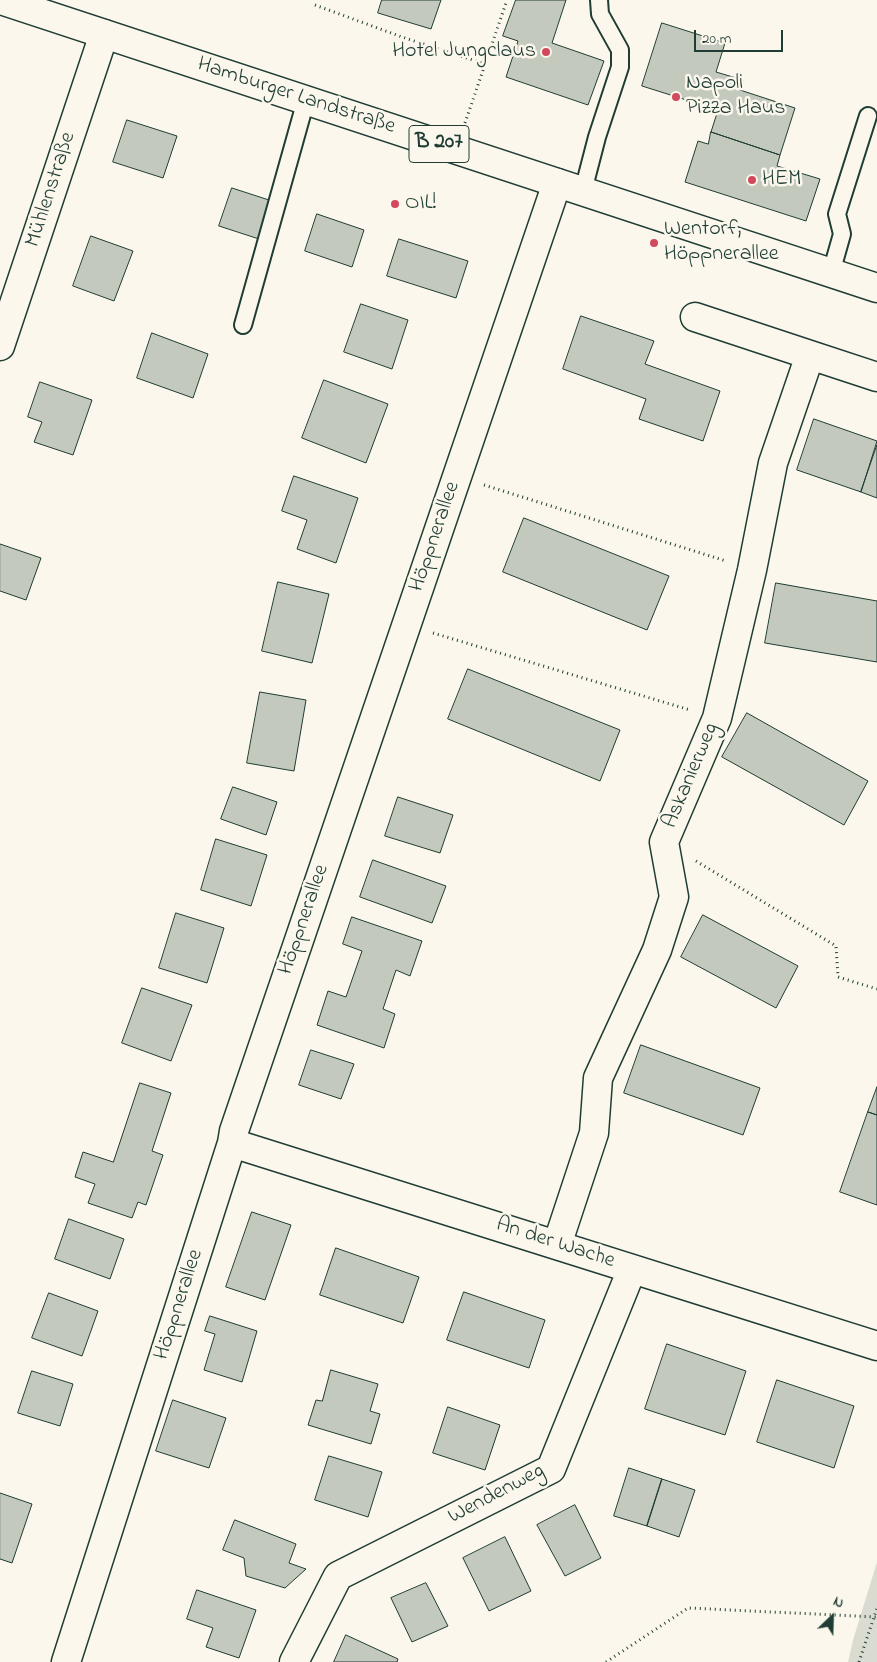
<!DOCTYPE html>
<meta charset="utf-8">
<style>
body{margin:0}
#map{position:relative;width:877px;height:1662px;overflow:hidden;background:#fbf7ec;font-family:"Indie Flower",sans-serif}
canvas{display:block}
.north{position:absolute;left:807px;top:1592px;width:50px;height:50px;-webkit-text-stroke:4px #fbf7ec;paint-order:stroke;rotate:24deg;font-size:14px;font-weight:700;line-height:20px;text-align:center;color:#1f3d34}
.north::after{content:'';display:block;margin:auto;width:18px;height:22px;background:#1f3d34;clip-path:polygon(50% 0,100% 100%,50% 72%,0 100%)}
.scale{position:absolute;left:694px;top:30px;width:89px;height:22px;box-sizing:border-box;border:2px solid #1f3d34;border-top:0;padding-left:6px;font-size:15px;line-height:18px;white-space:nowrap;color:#1f3d34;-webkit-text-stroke:4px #fbf7ec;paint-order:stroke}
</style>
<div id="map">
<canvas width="877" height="1662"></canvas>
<div class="north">N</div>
<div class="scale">20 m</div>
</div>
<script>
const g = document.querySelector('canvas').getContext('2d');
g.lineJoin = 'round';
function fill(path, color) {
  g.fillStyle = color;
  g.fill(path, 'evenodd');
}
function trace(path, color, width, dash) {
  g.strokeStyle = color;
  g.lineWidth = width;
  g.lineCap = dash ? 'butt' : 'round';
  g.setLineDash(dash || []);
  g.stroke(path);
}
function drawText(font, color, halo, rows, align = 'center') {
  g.font = font + ' "Indie Flower",sans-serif';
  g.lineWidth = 5;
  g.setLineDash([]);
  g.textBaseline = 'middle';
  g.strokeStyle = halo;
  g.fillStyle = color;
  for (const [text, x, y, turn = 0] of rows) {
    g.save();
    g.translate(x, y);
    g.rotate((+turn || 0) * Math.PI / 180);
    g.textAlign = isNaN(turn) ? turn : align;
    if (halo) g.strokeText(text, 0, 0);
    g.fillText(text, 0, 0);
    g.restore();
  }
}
const green = new Path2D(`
 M877 1562V1662H848L853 1640Z`);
const building = new Path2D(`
 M382 0H441L431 29 378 13Z
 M516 0H566L552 43 604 61 588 105 506 77 518 41 503 36Z
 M662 23 725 43 716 72 743 80 740 90 795 108 780 155 711 132 718 110 642 86Z
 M127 120 177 136 163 178 113 162Z
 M711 132 780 155 777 166 820 179 806 221 685 182 698 141 708 144Z
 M232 188 272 201 259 239 219 226Z
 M317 214 364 230 352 267 305 251Z
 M91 236 133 251 114 301 73 286Z
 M399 239 468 261 456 298 387 276Z
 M361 304 408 320 392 369 344 352Z
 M581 316 654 341 645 364 720 391 703 441 639 419 646 399 563 369Z
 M152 333 208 354 193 398 137 378Z
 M324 380 388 404 366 463 302 438Z
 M40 382 92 400 73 455 34 442 42 422 28 417Z
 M814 419 877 441 861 492 797 470Z
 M877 445V498L861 492Z
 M294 476 358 498 336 563 297 549 307 520 282 511Z
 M524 518 669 576 647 630 503 572Z
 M0 544 41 558 26 600 0 591Z
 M278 582 329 594 312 663 262 651Z
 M776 583 877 601V662L765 643Z
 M468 669 620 730 600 781 448 719Z
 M260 692 306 700 294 771 247 763Z
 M747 713 868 781 844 825 722 757Z
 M233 787 277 802 266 835 221 819Z
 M398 797 453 815 440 853 385 836Z
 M216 839 267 855 251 906 201 890Z
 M373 860 446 886 432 923 360 897Z
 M176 913 224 928 207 983 159 968Z
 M703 915 798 966 776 1008 681 957Z
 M352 917 422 941 410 976 396 970 383 1009 395 1014 384 1048 317 1025 328 991 346 997 362 951 343 944Z
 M142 988 192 1005 171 1061 122 1043Z
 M641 1045 760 1088 743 1135 624 1093Z
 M311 1050 354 1064 341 1099 299 1085Z
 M140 1083 171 1093 152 1151 163 1155 146 1205 138 1202 132 1218 88 1203 95 1184 75 1177 83 1152 113 1162Z
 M877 1087V1115L868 1112Z
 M868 1112 877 1115V1205L840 1192Z
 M252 1212 291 1225 265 1300 226 1287Z
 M69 1219 124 1239 110 1279 55 1259Z
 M336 1248 419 1277 403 1323 320 1295Z
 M464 1292 545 1320 529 1368 447 1340Z
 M49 1293 98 1311 82 1356 32 1338Z
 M210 1316 257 1331 242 1382 204 1370 215 1334 205 1331Z
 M667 1344 746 1371 725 1435 645 1409Z
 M331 1370 378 1384 370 1411 380 1414 371 1444 308 1425 316 1400 322 1401Z
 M32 1371 73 1384 60 1426 18 1413Z
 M777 1380 854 1406 834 1468 757 1442Z
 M173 1400 226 1418 209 1468 156 1451Z
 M448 1407 500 1425 485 1470 433 1453Z
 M329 1456 382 1472 368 1517 315 1500Z
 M629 1468 662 1479 647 1526 614 1516Z
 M662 1479 695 1490 679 1537 647 1526Z
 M0 1493 32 1504 12 1563 0 1559Z
 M575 1505 601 1558 565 1576 537 1525Z
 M235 1520 296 1544 289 1563 306 1569 285 1588 246 1576 244 1558 223 1550Z
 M505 1537 531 1591 489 1611 463 1558Z
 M426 1583 448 1626 412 1642 391 1598Z
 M197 1590 256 1610 239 1658 206 1647 213 1628 187 1619Z
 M346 1635 398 1659 397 1662H334Z`);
const path = new Path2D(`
 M315 5 402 37 485 64
 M465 123 507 0
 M484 485 726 561
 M433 633 690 710
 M696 861 836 946 838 977 877 989
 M606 1662 688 1608 877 1617
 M859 1662 877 1608`);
const service = new Path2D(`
 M583 191 597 137 620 67V50L600 14 599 0
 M831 273 842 234 837 214 868 116
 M243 325 306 100`);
const minor = new Path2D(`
 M695 317 810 355
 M0 346 104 34
 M232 1143 877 1346
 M557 1245 594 1133 598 1078 657 950 674 897 664 842 717 718 752 570 773 463 810 355 877 377
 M66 1662 232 1143 234 1131 557 183
 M294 1662 338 1576 551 1469 632 1269`);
const primary = new Path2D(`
 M1 0 877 288`);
const markers = [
 [546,52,5,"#d1495b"],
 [676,97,5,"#d1495b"],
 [752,180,5,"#d1495b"],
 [395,204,5,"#d1495b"],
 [654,243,5,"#d1495b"]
];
const shields = [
 [439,144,60]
];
const shieldNames = [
 ["B 207",439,144]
];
const poiNames = [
 ["Hotel Jungclaus",536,52,"right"],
 ["Napoli",686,84],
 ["Pizza Haus",686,109],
 ["HEM",762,180],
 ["OIL!",405,204],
 ["Wentorf,",664,230],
 ["Höppnerallee",664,255]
];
const streetNames = [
 ["Hamburger Landstraße",296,97,18],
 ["Mühlenstraße",52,190,-72],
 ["Höppnerallee",436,537,-71],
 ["Askanierweg",692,776,-67],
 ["Höppnerallee",305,920,-71],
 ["An der Wache",555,1244,18],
 ["Höppnerallee",180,1305,-72],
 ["Wendenweg",497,1495,-28]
];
fill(green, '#dbdcd1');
fill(building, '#c4c9be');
trace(building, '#1f3d34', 1);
trace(service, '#1f3d34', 20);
trace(minor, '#1f3d34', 31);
trace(primary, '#1f3d34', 31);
trace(path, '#1f3d34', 3, [1, 4]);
trace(service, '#fbf7ec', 16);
trace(minor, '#fbf7ec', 28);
trace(primary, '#fbf7ec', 28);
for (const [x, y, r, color] of markers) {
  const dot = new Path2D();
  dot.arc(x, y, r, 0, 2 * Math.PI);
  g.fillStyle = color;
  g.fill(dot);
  trace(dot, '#fbf7ec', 2);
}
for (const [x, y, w] of shields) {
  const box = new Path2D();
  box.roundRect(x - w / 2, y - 18.5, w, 37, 4);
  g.fillStyle = '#fbf7ec';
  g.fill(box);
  trace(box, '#1f3d34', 1);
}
drawText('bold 21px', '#1f3d34', null, shieldNames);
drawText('22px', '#1f3d34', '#fbf7ec', poiNames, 'left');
drawText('22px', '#1f3d34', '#fbf7ec', streetNames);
</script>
